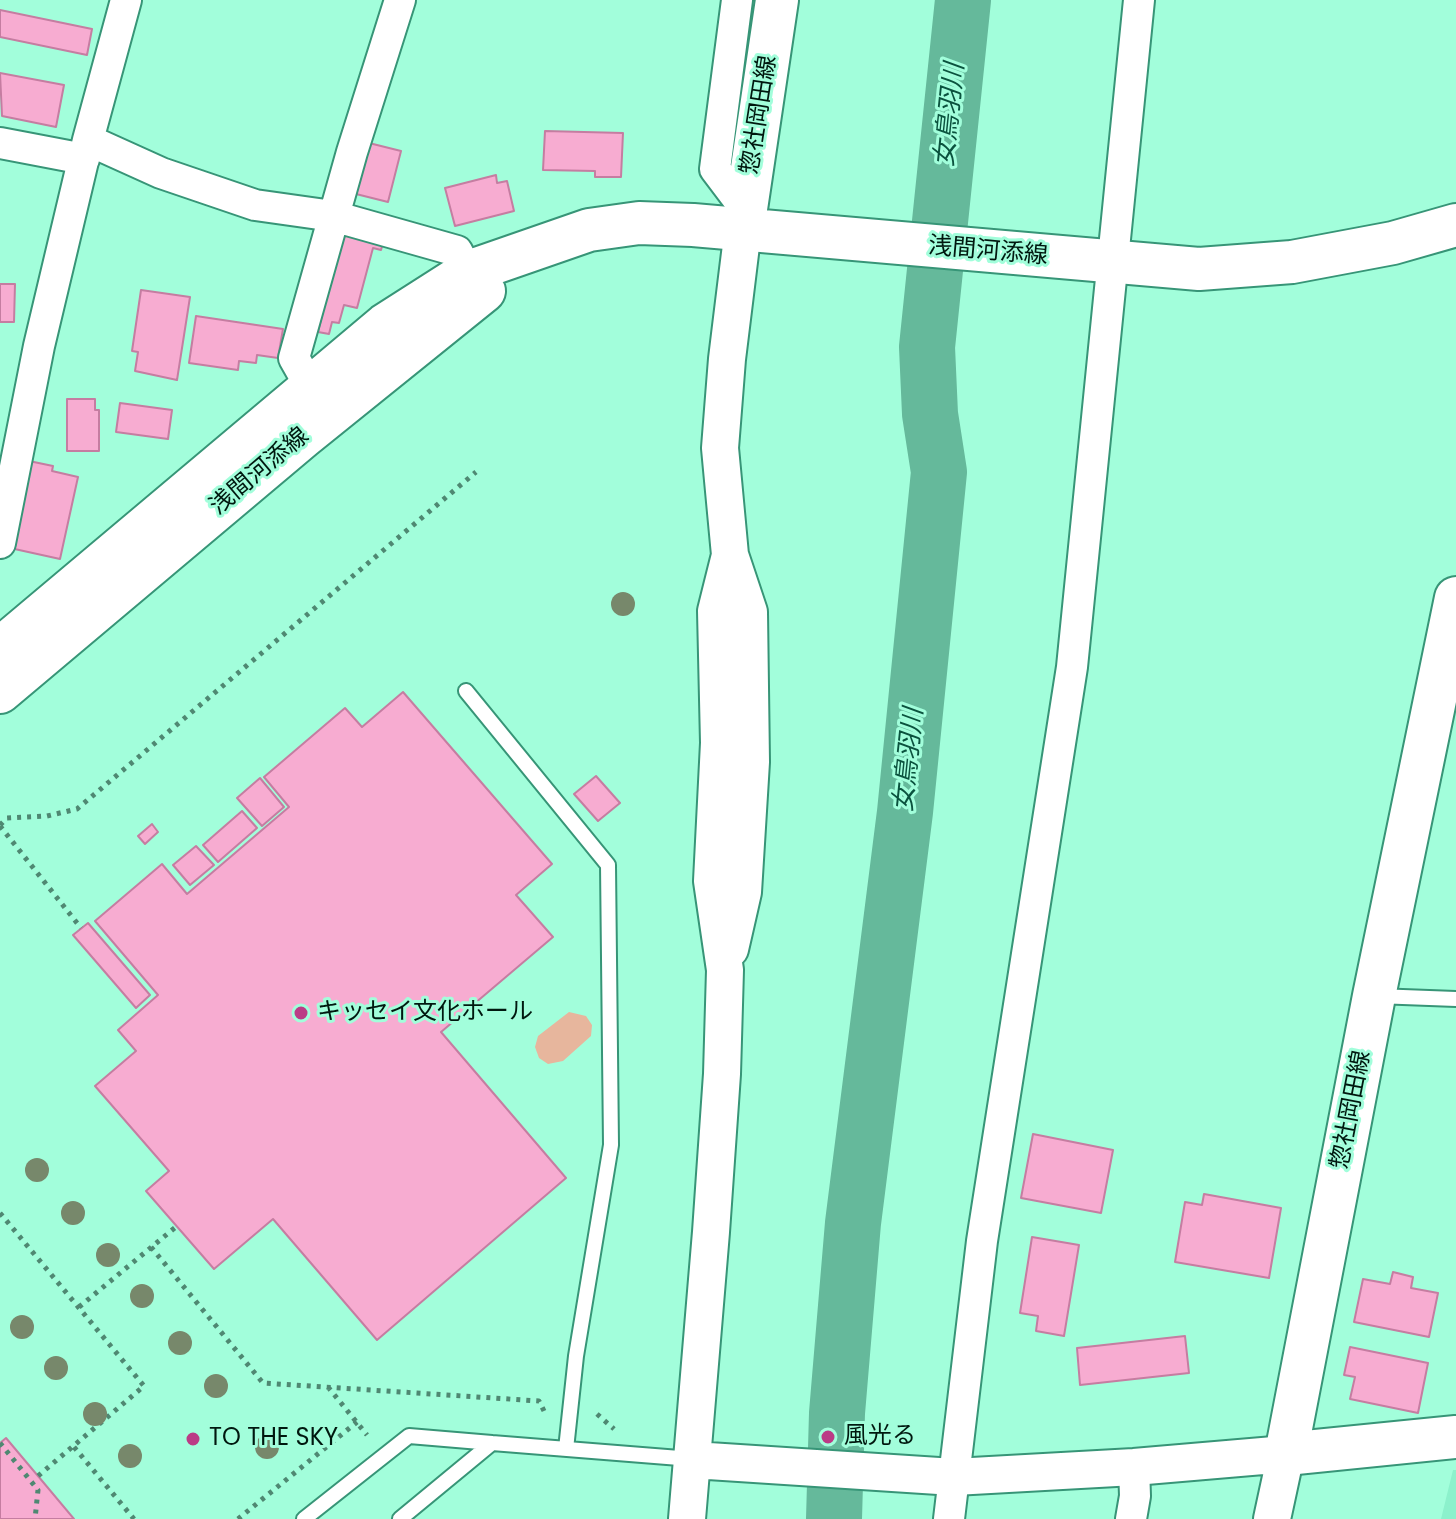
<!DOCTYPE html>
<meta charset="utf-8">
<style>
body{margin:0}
canvas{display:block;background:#a2fedb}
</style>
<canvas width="1456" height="1519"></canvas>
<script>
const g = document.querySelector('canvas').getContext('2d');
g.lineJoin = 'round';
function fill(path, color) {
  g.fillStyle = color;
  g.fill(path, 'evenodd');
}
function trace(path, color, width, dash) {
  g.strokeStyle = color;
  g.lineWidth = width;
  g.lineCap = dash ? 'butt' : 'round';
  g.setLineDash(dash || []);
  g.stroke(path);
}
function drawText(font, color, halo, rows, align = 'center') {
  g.font = font + ' Poppins,"Noto Sans JP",sans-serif';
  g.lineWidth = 6;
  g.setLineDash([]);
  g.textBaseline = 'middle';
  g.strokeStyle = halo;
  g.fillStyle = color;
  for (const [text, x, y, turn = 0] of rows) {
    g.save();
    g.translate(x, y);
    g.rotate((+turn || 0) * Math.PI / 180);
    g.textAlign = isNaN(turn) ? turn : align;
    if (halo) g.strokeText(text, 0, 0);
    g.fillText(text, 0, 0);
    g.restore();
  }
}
const built = new Path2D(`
 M1453 1470H1456V1519H1441Z`);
const green = new Path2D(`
 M569 1012 586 1016 592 1025 591 1036 563 1061 548 1064 539 1058 535 1047 538 1036Z`);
const river = new Path2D(`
 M834 1519 837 1413 853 1223 905 812 939 472 930 414 927 347 963 0`);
const building = new Path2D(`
 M0 10 92 29 87 55 0 37Z
 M0 73 64 85 56 127 2 116Z
 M545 131 623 133 621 177H595V171L543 170Z
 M369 143 401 151 388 202 356 194Z
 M496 175 497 183 507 181 514 211 455 226 445 188Z
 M342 233 383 243 381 250 373 248 357 308 344 305 339 323 332 322 329 334 318 332Z
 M0 284H15L14 322H0Z
 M141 290 190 297 177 380 135 371 138 352 132 351Z
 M196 316 283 329 278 358 257 355 256 363 239 361 238 370 189 363Z
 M67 399H95V410H99V451H67Z
 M120 403 172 410 168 439 116 432Z
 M29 461 53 466 52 471 78 477 60 559 10 548Z
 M403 692 552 864 516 895 553 937 441 1032 566 1178 377 1340 273 1219 214 1269 146 1191 169 1171 95 1086 136 1051 118 1030 158 995 95 921 162 864 187 894 289 807 264 777 345 708 362 727Z
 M596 776 620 803 598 821 574 794Z
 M260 778 284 807 262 826 237 798Z
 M242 811 257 828 218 862 203 845Z
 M152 824 158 832 145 844 138 836Z
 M196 846 214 865 190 885 173 865Z
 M88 923 150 995 136 1008 73 935Z
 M1033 1134 1113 1150 1101 1213 1021 1198Z
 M1204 1194 1281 1208 1269 1278 1175 1262 1185 1202 1202 1205Z
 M1032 1237 1079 1245 1064 1336 1036 1331 1038 1316 1020 1313Z
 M1393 1272 1413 1277 1411 1288 1438 1293 1429 1337 1354 1322 1363 1279 1390 1284Z
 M1185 1336 1189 1373 1080 1385 1077 1348Z
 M1350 1347 1428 1363 1418 1413 1350 1399 1355 1377 1344 1375Z
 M6 1438 38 1476 74 1519H0V1443Z`);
const path = new Path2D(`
 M0 825 7 818 47 816 77 809 476 472
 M0 826 81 928
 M0 1213 144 1386 38 1476
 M151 1247 263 1383 539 1401 544 1411
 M79 1307 177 1226
 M328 1387 367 1435
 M597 1414 614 1429
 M0 1443 38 1490 35 1519
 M74 1447 134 1519
 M238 1519 357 1422`);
const service = new Path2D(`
 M466 691 608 865 611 1145 576 1356 566 1449
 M1376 996 1456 999
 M304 1519 409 1436 492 1443
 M400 1519 492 1443 692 1459`);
const minor = new Path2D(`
 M737 0 715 169 746 210
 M88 140 161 173 255 205 333 216 457 251 468 272
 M0 143 84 159
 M311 388 294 358 352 152 400 0
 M0 543 39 346 88 140 126 0
 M949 1519 982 1241 1072 667 1139 0
 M1131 1519 1135 1496 1134 1467`);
const tertiary = new Path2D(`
 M730 949 743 892 751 762 749 612 730 555 720 448 727 359 743 229
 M693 1460 954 1477 1134 1467 1286 1454 1272 1519
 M687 1519 711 1232 722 1074 725 970 712 881 719 743 716 611 730 555`);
const secondary = new Path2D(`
 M743 229 777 0
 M1456 598 1374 996 1286 1454 1456 1437
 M0 649 385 325 468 272 589 230 639 223 693 225 1199 269 1292 262 1393 243 1456 225
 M0 692 303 437 484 291`);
const trees = [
 [623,604],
 [37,1170],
 [73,1213],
 [108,1255],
 [142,1296],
 [22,1327],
 [180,1343],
 [56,1368],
 [216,1386],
 [95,1414],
 [267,1447],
 [130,1456]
];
const markers = [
 [301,1013,8,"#bb3b86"],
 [828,1437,8,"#bb3b86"],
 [193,1439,8,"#bb3b86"]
];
const streetNames = [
 ["惣社岡田線",760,115,-81],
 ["浅間河添線",988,252,5],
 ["浅間河添線",260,472,-40],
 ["惣社岡田線",1352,1110,-79]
];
const poiNames = [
 ["キッセイ文化ホール",317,1013],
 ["風光る",844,1437],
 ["TO THE SKY",209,1439]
];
const waterNames = [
 ["女鳥羽川",951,115,-84],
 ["女鳥羽川",910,760,-84]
];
fill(built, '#8cf1cc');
fill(green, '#e7b69d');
trace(river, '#65b99b', 56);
fill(building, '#f7acd1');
trace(building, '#c57da1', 2);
trace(service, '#379577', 18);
trace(minor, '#379577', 34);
trace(tertiary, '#379577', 40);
trace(secondary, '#379577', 46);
trace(path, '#4f8872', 5, [4, 6]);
trace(service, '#fff', 14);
trace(minor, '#fff', 30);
trace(tertiary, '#fff', 36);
trace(secondary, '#fff', 42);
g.fillStyle = '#77886b';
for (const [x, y] of trees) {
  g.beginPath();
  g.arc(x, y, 12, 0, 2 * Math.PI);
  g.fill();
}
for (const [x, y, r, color] of markers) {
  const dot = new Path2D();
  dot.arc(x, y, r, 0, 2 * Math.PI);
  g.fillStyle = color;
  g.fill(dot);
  trace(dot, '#a2fedb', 3);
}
drawText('24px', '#00180f', '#a2fedb', streetNames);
drawText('24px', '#00180f', '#a2fedb', poiNames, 'left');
drawText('italic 26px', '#0b523e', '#a2fedb', waterNames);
</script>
